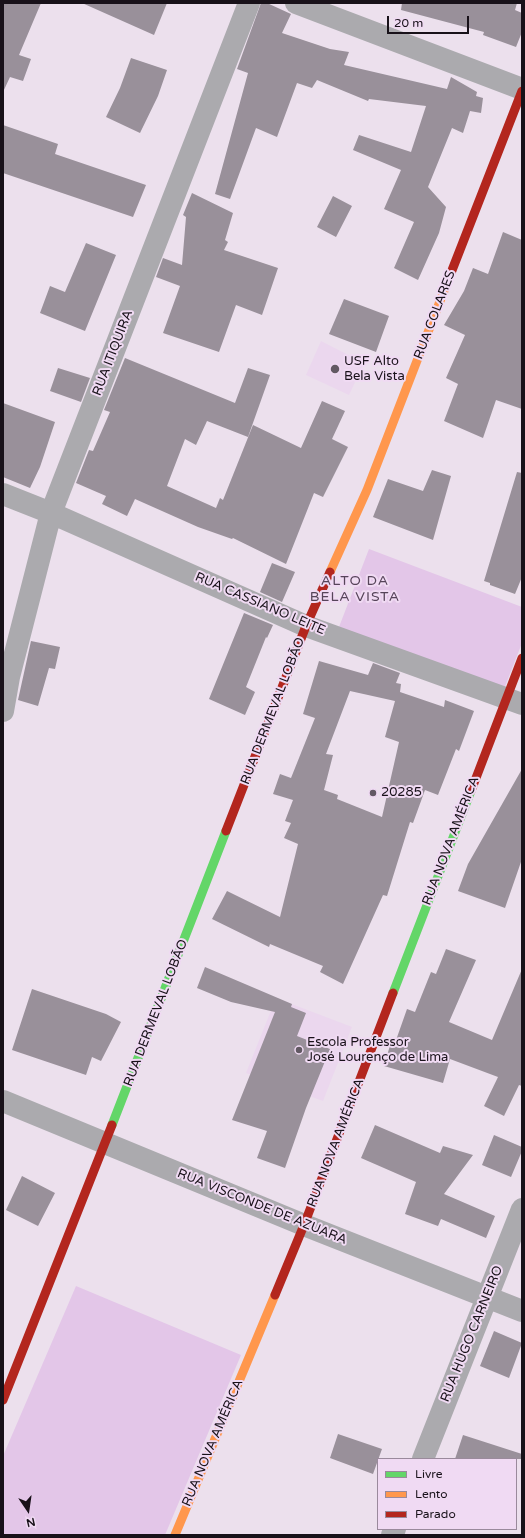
<!DOCTYPE html>
<meta charset="utf-8">
<style>
body{margin:0}
#map{position:relative;width:525px;height:1538px;overflow:hidden;background:#ece0ed;font-family:"Varela Round",sans-serif}
canvas{display:block}
.frame{position:absolute;inset:0;border:4px solid #181119;pointer-events:none}
.legend{position:absolute;left:377px;top:1458px;width:140px;height:72px;box-sizing:border-box;background:#f0daf3;border:1px solid #9a8a9c;margin:0;padding:5px 7px;list-style:none;font-size:12px;color:#181119}
.legend li{display:flex;align-items:center;gap:8px;height:20px}
.legend b{width:20px;border:1px solid #9a8a9c}
.north{position:absolute;left:8px;top:1490px;width:40px;height:40px;-webkit-text-stroke:3px #f0daf3;paint-order:stroke;rotate:167deg;font-size:11px;font-weight:700;line-height:16px;text-align:center;color:#181119}
.north::after{content:'';display:block;margin:auto;width:14px;height:18px;background:#181119;clip-path:polygon(50% 0,100% 100%,50% 72%,0 100%)}
.scale{position:absolute;left:387px;top:16px;width:82px;height:18px;box-sizing:border-box;border:2px solid #181119;border-top:0;padding-left:5px;font-size:12px;line-height:14px;white-space:nowrap;color:#181119;-webkit-text-stroke:3px #f0daf3;paint-order:stroke}
</style>
<div id="map">
<canvas width="525" height="1538"></canvas>
<div class="frame"></div>
<ul class="legend">
<li><b style="height:5px;background:#63d668"></b>Livre</li>
<li><b style="height:5px;background:#ff974d"></b>Lento</li>
<li><b style="height:5px;background:#b3261e"></b>Parado</li>
</ul>
<div class="north">N</div>
<div class="scale">20 m</div>
</div>
<script>
const g = document.querySelector('canvas').getContext('2d');
g.lineJoin = 'round';
function fill(path, color) {
  g.fillStyle = color;
  g.fill(path, 'evenodd');
}
function trace(path, color, width, dash) {
  g.strokeStyle = color;
  g.lineWidth = width;
  g.lineCap = dash ? 'butt' : 'round';
  g.setLineDash(dash || []);
  g.stroke(path);
}
function drawText(font, color, halo, rows, align = 'center') {
  g.font = font + ' "Varela Round",sans-serif';
  g.lineWidth = 4;
  g.setLineDash([]);
  g.textBaseline = 'middle';
  g.strokeStyle = halo;
  g.fillStyle = color;
  for (const [text, x, y, turn = 0] of rows) {
    g.save();
    g.translate(x, y);
    g.rotate((+turn || 0) * Math.PI / 180);
    g.textAlign = isNaN(turn) ? turn : align;
    if (halo) g.strokeText(text, 0, 0);
    g.fillText(text, 0, 0);
    g.restore();
  }
}
const built = new Path2D(`
 M321 341 364 363 349 395 306 375Z
 M276 998 352 1027 323 1101 246 1073Z`);
const green = new Path2D(`
 M369 549 522 607V643L504 689 339 627Z
 M76 1286 241 1355 165 1535H3V1456Z`);
const building = new Path2D(`
 M3 3H41L19 55 31 59 23 81 10 77 3 92Z
 M82 3H167L154 35Z
 M261 3H267L291 14 282 33 330 49 349 52 344 65 447 89 451 77 477 92 476 96 483 98 481 113 470 111 463 133 452 128 428 187 446 207 439 233 418 280 394 268 414 222 384 209 401 170 353 150 359 135 411 152 426 106 369 99 368 101 317 80 312 88 297 83 277 137 256 128 230 199 215 194 248 73 237 69Z
 M402 3H517L515 10 522 13V32L516 47 483 35 484 32 401 10Z
 M131 58 167 70 158 96 140 133 106 117 120 88Z
 M3 125 58 144 55 154 146 185 133 217 3 173Z
 M192 193 233 213 225 240 228 242 224 250 278 268 262 315 236 305 219 352 163 333 180 286 156 277 163 258 182 265 186 217 183 215Z
 M333 196 352 206 336 237 317 227Z
 M503 232 522 240V409L496 400 483 438 444 421 458 384 446 378 465 335 444 325 464 291 473 268 488 274Z
 M86 243 116 255 85 331 40 313 50 286 65 292Z
 M344 299 389 316 376 352 329 334Z
 M125 358 235 403 248 368 270 375 248 437 207 421 196 445 185 439 167 486 216 508 220 498 223 500 253 425 301 448 322 401 345 411 332 439 348 447 323 497 314 493 286 564 233 538 232 539 198 527 135 499 127 516 102 504 106 496 76 483 89 450 93 451 110 412 104 410Z
 M58 368 90 378 81 402 50 391Z
 M3 403 55 422 40 467 30 488 3 477Z
 M432 470 451 476 433 540 373 517 388 479 423 491Z
 M517 472 522 473V577L515 594 490 585V583L484 581Z
 M272 563 295 572 282 602 260 592Z
 M244 613 273 625 267 638 266 637 246 687 255 692 245 715 209 699Z
 M31 641 60 647 55 669 49 668 38 706 18 700Z
 M319 661 368 675 373 663 400 673 396 683 401 684 400 692 444 707 445 700 474 711 459 751 456 749 438 795 425 790 413 823 410 822 387 896 383 895 343 984 320 972 323 966 270 944 269 947 212 919 227 891 280 917 298 844 284 838 291 823 285 821 293 800 273 794 280 774 291 778 315 718 303 714ZM350 691 395 701 385 737 399 742 382 817 337 799 338 795 324 790 333 755 326 754Z
 M522 769V859L505 908 458 891 468 864Z
 M446 949 476 960 449 1022 492 1040 522 969V1086L519 1085 504 1116 484 1106 498 1077 450 1059 443 1083 384 1066 391 1042 395 1043 407 1009 415 1012 431 972 436 974Z
 M205 967 292 1004 291 1007 306 1013 297 1036 330 1049 306 1108 285 1168 257 1158 267 1131 232 1120 275 1012 231 1002 197 988Z
 M32 989 106 1014 121 1022 101 1061 92 1057 86 1075 12 1050Z
 M375 1125 440 1153 443 1146 473 1155 444 1194 495 1216 486 1238 441 1219 438 1226 405 1214 416 1182 361 1158Z
 M494 1135 522 1147V1151L511 1177 482 1165Z
 M22 1176 55 1193 38 1226 6 1210Z
 M494 1331 522 1343 509 1378 480 1366Z
 M338 1434 382 1449 373 1474 330 1458Z
 M463 1435 522 1454V1459H455Z`);
const street = new Path2D(`
 M296 3 522 89
 M3 494 51 513 306 626 522 704
 M3 711 9 677 51 513 249 3
 M3 1101 304 1225 522 1311
 M423 1459 522 1209
 M392 1535 395 1529`);
const fast = new Path2D(`
 M393 993 471 791
 M112 1125 226 831`);
const slow = new Path2D(`
 M330 572 367 490 449 278
 M175 1535 275 1295`);
const jam = new Path2D(`
 M449 278 522 91
 M471 791 522 658
 M226 831 306 626 330 572
 M275 1295 304 1225 393 993
 M3 1400 112 1125`);
const markers = [
 [335,369,5,"#625963"],
 [373,793,4,"#625963"],
 [299,1050,4,"#625963"]
];
const streetNames = [
 ["RUA COLARES",435,315,-69],
 ["RUA ITIQUIRA",113,353,-69],
 ["RUA CASSIANO LEITE",260,604,23],
 ["RUA DERMEVAL LOBÃO",273,711,-69],
 ["RUA NOVA AMÉRICA",451,841,-69],
 ["RUA DERMEVAL LOBÃO",156,1013,-69],
 ["RUA NOVA AMÉRICA",336,1143,-69],
 ["RUA VISCONDE DE AZUARA",262,1207,22],
 ["RUA HUGO CARNEIRO",472,1334,-68],
 ["RUA NOVA AMÉRICA",213,1443,-67]
];
const poiNames = [
 ["USF Alto",344,362],
 ["Bela Vista",344,377],
 ["20285",381,793],
 ["Escola Professor",307,1043],
 ["José Lourenço de Lima",307,1058]
];
const neighbourhoodNames = [
 ["ALTO DA",355,581],
 ["BELA VISTA",355,597]
];
fill(built, '#ebd7ee');
fill(green, '#e3c6e8');
fill(building, '#99909a');
trace(street, '#abaaae', 22);
trace(fast, '#63d668', 9);
trace(slow, '#ff974d', 9);
trace(jam, '#b3261e', 9);
for (const [x, y, r, color] of markers) {
  const dot = new Path2D();
  dot.arc(x, y, r, 0, 2 * Math.PI);
  g.fillStyle = color;
  g.fill(dot);
  trace(dot, '#f0daf3', 1.5);
}
drawText('13px', '#181119', '#f0daf3', streetNames);
drawText('13px', '#181119', '#f0daf3', poiNames, 'left');
g.letterSpacing = '1px';
drawText('14px', '#564459', '#f0daf3', neighbourhoodNames);
g.letterSpacing = '0px';
</script>
